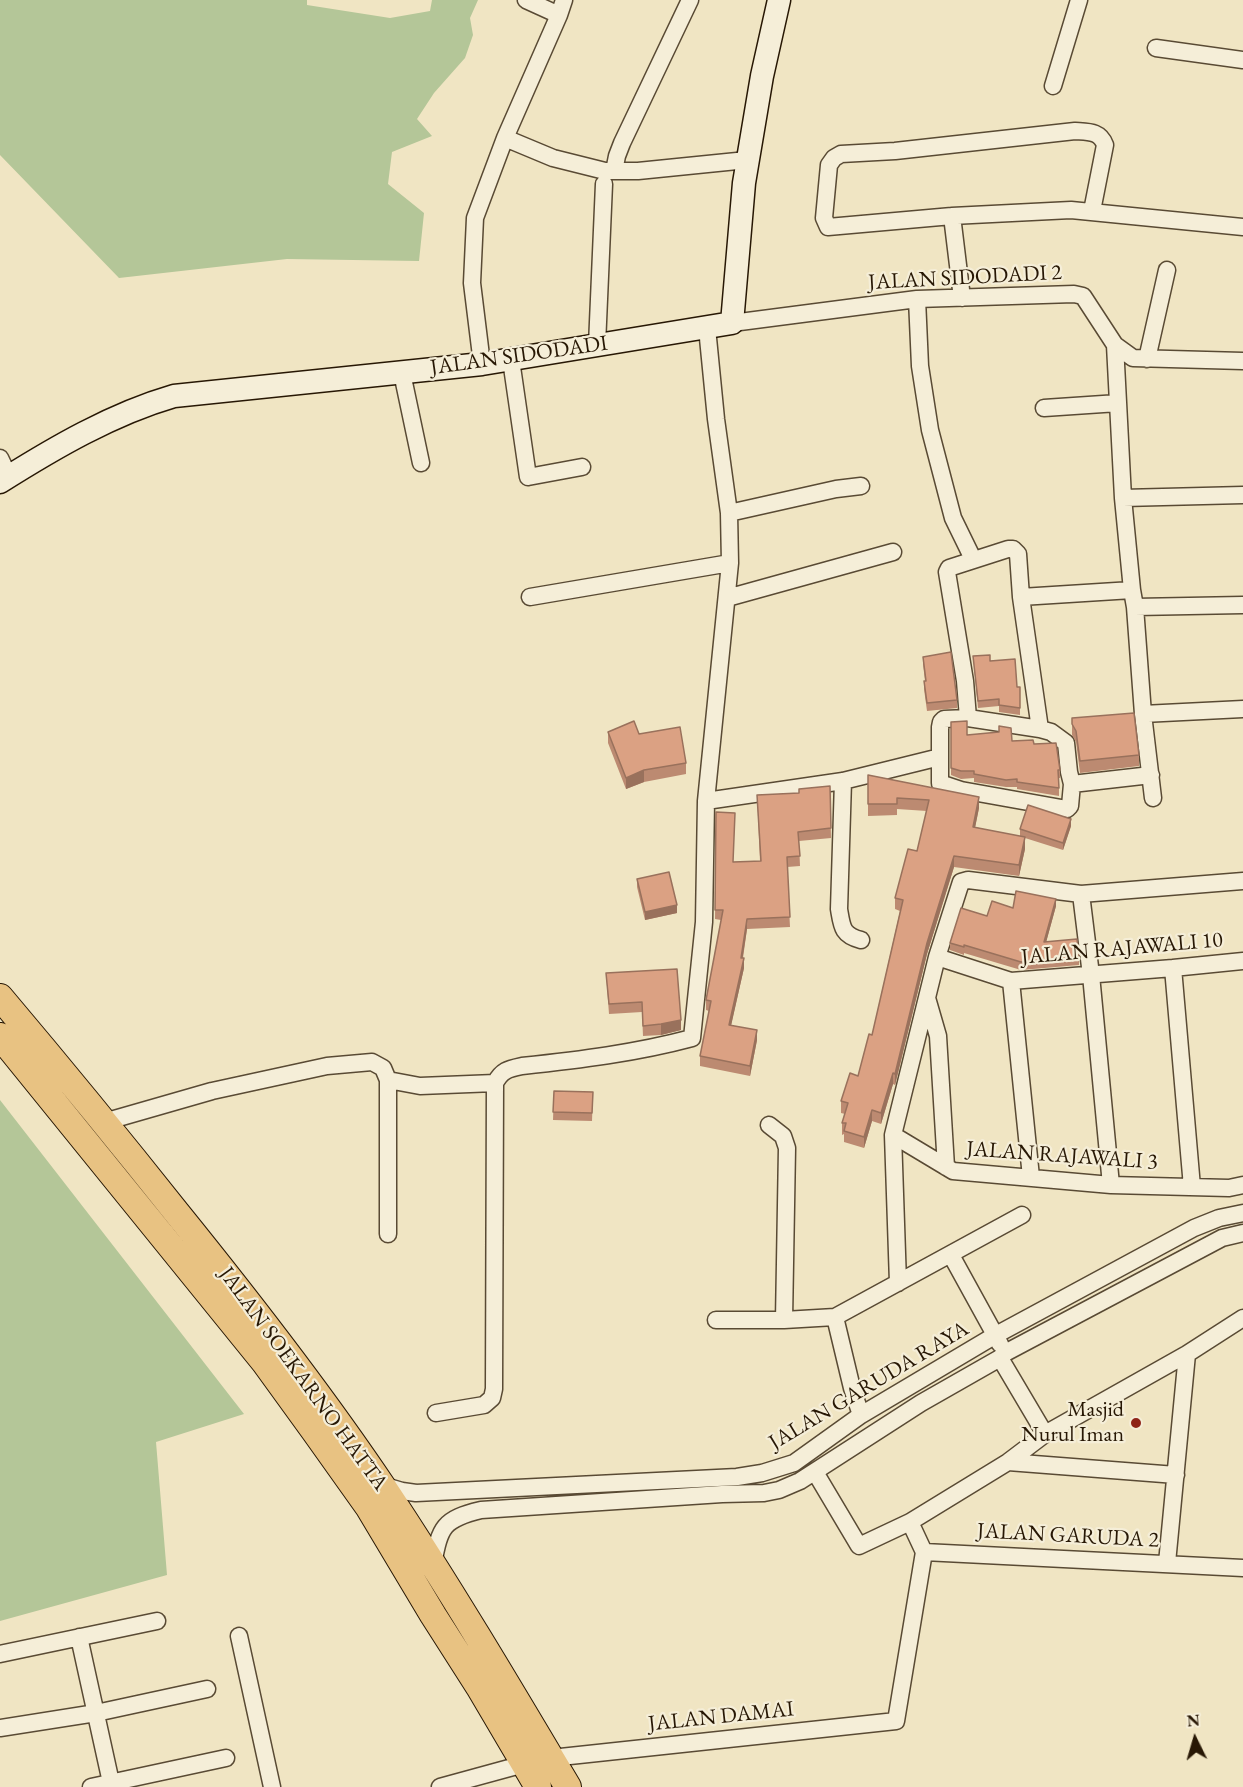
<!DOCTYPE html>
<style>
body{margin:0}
#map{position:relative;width:1243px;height:1787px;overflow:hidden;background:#f0e5c3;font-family:"EB Garamond",serif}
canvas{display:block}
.north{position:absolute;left:1165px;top:1709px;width:60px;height:60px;-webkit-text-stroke:4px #f5eed8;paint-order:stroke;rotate:355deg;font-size:16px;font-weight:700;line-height:24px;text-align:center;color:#271704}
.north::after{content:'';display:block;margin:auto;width:21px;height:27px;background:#271704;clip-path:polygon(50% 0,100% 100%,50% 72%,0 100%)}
</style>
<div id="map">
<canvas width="1243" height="1787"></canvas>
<div class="north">N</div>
</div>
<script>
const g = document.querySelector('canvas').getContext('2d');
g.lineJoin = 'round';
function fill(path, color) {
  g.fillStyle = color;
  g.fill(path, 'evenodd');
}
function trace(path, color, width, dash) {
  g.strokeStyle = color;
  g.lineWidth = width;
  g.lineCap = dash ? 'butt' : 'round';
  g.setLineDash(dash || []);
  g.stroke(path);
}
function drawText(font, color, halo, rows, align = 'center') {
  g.font = font + ' "EB Garamond",serif';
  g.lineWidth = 4.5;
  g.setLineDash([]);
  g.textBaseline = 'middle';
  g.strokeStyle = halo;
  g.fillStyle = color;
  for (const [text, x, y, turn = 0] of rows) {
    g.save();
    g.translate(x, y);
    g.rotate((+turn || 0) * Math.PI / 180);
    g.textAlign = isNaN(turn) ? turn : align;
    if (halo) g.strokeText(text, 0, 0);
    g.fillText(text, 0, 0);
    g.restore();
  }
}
const green = new Path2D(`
 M0 0H307V5L390 18 430 11 432 0H478L470 18 473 35 465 58 434 93 417 119 432 136 392 152 388 184 424 213 419 261 287 259 119 278 0 155Z
 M0 1100 244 1414 156 1442 167 1575 0 1621Z`);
const street = new Path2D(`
 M526 0 559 15
 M1156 48 1243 60
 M1053 86 1079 0
 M505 138 553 158 605 171H638L747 160
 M614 171 617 156 622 143 690 0
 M1092 211 1105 145C1100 131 1089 132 1075 131L895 151 841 154 834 158 829 165 824 218 828 227 952 216 1071 210 1243 227
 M952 216 962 298
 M917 299 920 366 930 430 953 518 973 559
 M732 323 917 299 1074 294 1083 296 1115 345 1133 358 1243 361
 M597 345 604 184
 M1115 345 1123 498 1132 590 1135 607 1143 714 1153 798
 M1147 359 1167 270
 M511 360 528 477 582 467
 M482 364 472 283 475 218 505 138 559 15 564 0
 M402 373 421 463
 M1044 408 1118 403
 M0 458 9 477
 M1123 498 1243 495
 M729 513 836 489 861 486
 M1132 590 1021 597 1040 729 968 718 944 719 941 722 940 727V783L961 790 1067 809 1070 806 1072 784 1151 775
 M530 597 730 563
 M727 598 893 552
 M1135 607 1243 605
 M1143 714 1243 709
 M968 718 965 681 947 572 949 568 1008 549H1013L1018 554 1021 597
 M1040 729 1051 732 1066 743 1069 772 1072 784
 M843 781 839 909C842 927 842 935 861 940
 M706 801 843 781 940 757
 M1081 894 1091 975 1111 1185
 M937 957 1011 981 1173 968 1243 961
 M1173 968 1192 1187
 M1011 981 1031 1177
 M927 998 938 1036 946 1167
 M388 1080 420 1086 495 1083
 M104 1122 212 1091 327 1066 372 1062 383 1068 388 1080V1234
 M769 1125 783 1136 787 1148 784 1320
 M893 1135 953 1171 1111 1185 1229 1188 1243 1185
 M951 1255 1000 1344
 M898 1283 893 1135 937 957 961 882 968 880 1081 894 1243 881
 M716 1320H784L835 1317
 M1000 1358 1045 1434
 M436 1413 484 1405 492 1398 494 1389 495 1083C502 1070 508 1069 522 1066 579 1060 636 1053 692 1038L704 922 706 801 730 563 729 513 716 419 707 328
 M861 1415 852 1388 835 1317 1022 1215
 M1008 1462 1176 1475
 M815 1472 859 1546 910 1522 1008 1462 1045 1434 1187 1354 1243 1318
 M382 1485 402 1491 416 1493 737 1477 762 1473 794 1463 861 1415 994 1336 1194 1228 1219 1218 1243 1213
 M910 1522 924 1552
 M924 1552 1243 1568
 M1167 1563 1187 1354
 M433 1564C440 1527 443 1519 481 1510L722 1494 764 1493 779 1490 800 1481 921 1403 1000 1358 1005 1353 1222 1238 1243 1233
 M239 1636 272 1787
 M79 1637 112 1787
 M0 1654 157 1621
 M0 1728 96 1713 207 1689
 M551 1758 896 1721 924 1552
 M91 1787 226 1758
 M440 1787 524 1764`);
const secondary = new Path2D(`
 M0 482C54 448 112 414 174 396L482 364 732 323 744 183 762 76 779 0`);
const primary = new Path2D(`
 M0 997C60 1068 119 1140 177 1213 249 1302 319 1392 383 1487 448 1585 508 1686 568 1787
 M0 1036 265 1363 315 1432 369 1508 433 1615 479 1687 538 1787`);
const wall = new Path2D(`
 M973 656 990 661 1017 687H1020V715L999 712V706L978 708Z
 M923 657 957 700V708L927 711 924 689V681H925L923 664Z
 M1072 718 1139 755V766L1080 773 1076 742 1072 735Z
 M951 722 967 735 1034 744 1060 770V778H1059V796L1017 789V787H1006L974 782V778L961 779 951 775Z
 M608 732 639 734 686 763V774L644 782 626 789 608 743Z
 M868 775 979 808 975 827 1020 837V829L1071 826 1063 850 1025 838V849L1019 876 954 867 927 954 895 1085 893 1084 881 1124 872 1121 864 1148 844 1142V1134L842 1135V1123L845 1114 841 1113V1101L858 1076 872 1035 900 911 895 909V898L917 851 927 811 897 809V815L868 816Z
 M830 786 831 838 799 841 800 866 787 867 790 927 747 929 743 958 744 968 731 1025 757 1040 750 1076 700 1066V1056L709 1011 706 1010V1000L721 920 715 919 716 812 733 862 760 861 757 795 799 793Z
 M637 879 677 913 645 920 637 887Z
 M1056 906 1046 942 1079 958V965L1021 970 964 953V955L950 950V943L987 916 1013 908Z
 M606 973 681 1030 661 1035 643 1036 642 1012 609 1014Z
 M554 1091 593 1092 592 1121 553 1120Z`);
const shadedWall = new Path2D(`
 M644 770V782L626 789V778Z
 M979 797V808L973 838V827Z
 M1071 819V826L1063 850V843Z
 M1025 837V849L1019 876V865Z
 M954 856V867L927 954 895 1085V1074L927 943Z
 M1056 899V906L1044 950V942Z
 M677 905V913L645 920V912Z
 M747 919V929L741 968V958Z
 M744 958V968L729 1035V1025Z
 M681 1020V1030L661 1035V1024Z
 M757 1030V1040L750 1076V1066Z
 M893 1073V1084L881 1124V1113Z
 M872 1110V1121L864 1148V1137Z`);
const building = new Path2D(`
 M951 652 957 700 927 703 924 681H926L923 657Z
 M990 655V661L1015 659 1017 687H1020V708L999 705V699L978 701 973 656Z
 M1134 713 1139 755 1080 761 1076 731 1072 724V718Z
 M634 721 639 734 680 727 686 763 644 770 626 778 608 732Z
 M967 721V735L999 732V726L1011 728 1012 741 1033 740 1034 744 1056 743 1060 770H1058L1059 788 1017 782V779L1006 780 974 774V771H961L951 768V722Z
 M868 775 979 797 973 827 1025 837 1019 865 954 856 927 943 895 1074 893 1073 881 1113 872 1110 864 1137 844 1131 846 1123H842L848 1103 841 1101 850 1073 858 1076 869 1034 872 1035 903 900 895 898 908 849 917 851 929 800 897 798V804H868Z
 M830 786 831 828 798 832 800 856 787 857 790 917 747 919 741 958H744L729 1025 757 1030 750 1066 700 1056 711 1001 706 1000 723 910H715L716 812 735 813 733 862 761 861 757 795 799 793V789Z
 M1028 805 1071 819 1063 843 1020 829Z
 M669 872 677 905 645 912 637 879Z
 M1016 891 1056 899 1044 942 1077 939 1079 958 1021 962 964 945V947L950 943 961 908 987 916 992 901 1013 908Z
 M677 969 681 1020 661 1024 643 1026 642 1002 609 1004 606 973Z
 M554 1091 593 1092 592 1113 553 1112Z`);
const markers = [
 [1136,1423,6,"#8f2418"]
];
const streetNames = [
 ["JALAN SIDODADI 2",965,278,-3],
 ["JALAN SIDODADI",519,356,-8],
 ["JALAN RAJAWALI 10",1122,949,-5],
 ["JALAN RAJAWALI 3",1062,1156,4],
 ["JALAN SOEKARNO HATTA",303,1379,54],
 ["JALAN GARUDA RAYA",869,1386,-31],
 ["JALAN GARUDA 2",1068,1536,3],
 ["JALAN DAMAI",721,1717,-6]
];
const poiNames = [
 ["Masjid",1124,1410],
 ["Nurul Iman",1124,1435]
];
fill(green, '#b4c698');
trace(street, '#594a34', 19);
trace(secondary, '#271704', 25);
trace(primary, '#271704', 28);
trace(street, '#f5eed8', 16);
trace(secondary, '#f5eed8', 22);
trace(primary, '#e8c282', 26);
fill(wall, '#bc8a71');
fill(shadedWall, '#99715c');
fill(building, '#dba183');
trace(building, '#99715c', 1.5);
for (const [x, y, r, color] of markers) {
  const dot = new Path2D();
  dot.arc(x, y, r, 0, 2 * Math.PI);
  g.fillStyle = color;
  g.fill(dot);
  trace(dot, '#f5eed8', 2);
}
drawText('22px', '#271704', '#f5eed8', streetNames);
drawText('22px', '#271704', '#f5eed8', poiNames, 'right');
</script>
